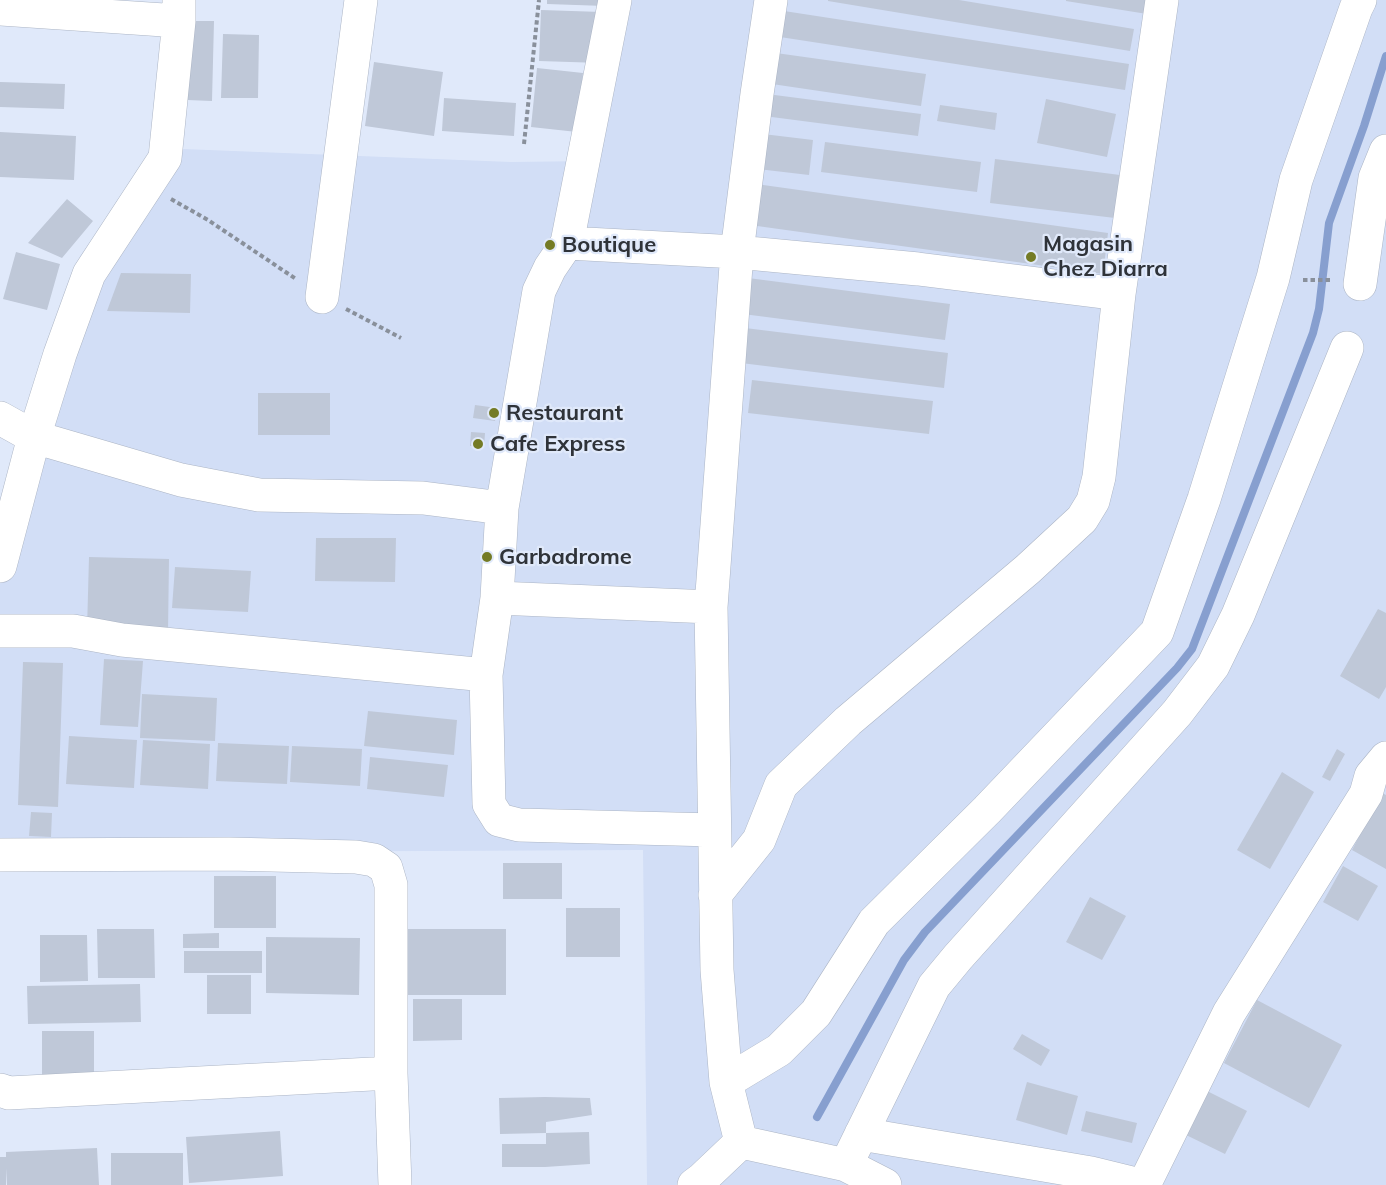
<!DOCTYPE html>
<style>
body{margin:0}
canvas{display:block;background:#e0e9fa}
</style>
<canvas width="1386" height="1185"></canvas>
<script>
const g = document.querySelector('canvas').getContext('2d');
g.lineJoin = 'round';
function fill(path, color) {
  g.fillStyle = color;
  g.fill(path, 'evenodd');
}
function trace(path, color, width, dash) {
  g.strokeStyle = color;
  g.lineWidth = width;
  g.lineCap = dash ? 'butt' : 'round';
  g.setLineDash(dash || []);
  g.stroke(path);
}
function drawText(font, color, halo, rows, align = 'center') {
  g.font = font + ' Mulish,sans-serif';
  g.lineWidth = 4.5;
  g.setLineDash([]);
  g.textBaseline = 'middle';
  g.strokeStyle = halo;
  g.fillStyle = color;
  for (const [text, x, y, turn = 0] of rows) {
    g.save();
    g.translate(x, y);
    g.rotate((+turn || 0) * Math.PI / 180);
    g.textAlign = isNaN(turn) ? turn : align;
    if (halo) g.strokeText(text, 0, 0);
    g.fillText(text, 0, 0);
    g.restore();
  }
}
const built = new Path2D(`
 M629 0H1386V1185H647L643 850 0 853V555L80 256 158 148 511 162 592 161Z`);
const stream = new Path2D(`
 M817 1117 904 960 925 932 1177 668 1192 649 1313 333 1319 309 1329 223 1364 126 1386 56`);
const building = new Path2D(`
 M547 0H605V6L547 4Z
 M828 0H959L1134 29 1130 51 828 1Z
 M1066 0H1149L1147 14 1066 1Z
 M541 10 602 12 601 63 539 61Z
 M784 11 1129 64 1125 90 780 37Z
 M189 21H214L212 101 187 100Z
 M223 34 259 35 258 98H221Z
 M776 53 926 74 921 106 772 84Z
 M374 62 443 72 434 136 365 126Z
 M537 68 583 73 577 132 531 127Z
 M0 82 65 84 64 109 0 107Z
 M767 94 921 114 918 136 764 116Z
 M444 98 516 103 514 136 442 131Z
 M1046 99 1116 114 1107 157 1037 143Z
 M940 105 997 113 995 130 937 121Z
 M0 132 76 136 74 180 0 177Z
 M763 134 813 140 809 175 758 169Z
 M825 142 981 162 977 192 821 172Z
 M995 159 1120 175 1115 218 990 203Z
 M756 184 1108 233 1103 274 750 225Z
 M67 199 93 221 62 258 28 243Z
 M16 252 60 264 47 310 3 299Z
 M121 273 191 274 190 313 107 311Z
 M748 278 950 304 945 340 743 314Z
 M745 328 948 353 944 388 741 363Z
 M752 380 933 401 929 434 748 413Z
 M258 393H330V435H258Z
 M475 405 497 408 495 421 473 418Z
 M471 432 485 433 484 447 470 446Z
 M316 538H396L395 582 315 581Z
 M89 557 169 559 168 632 87 630Z
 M175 567 251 571 248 612 172 608Z
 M1378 609 1386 613V687L1379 699 1340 676Z
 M104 659 143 661 138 727 100 725Z
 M23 662 63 663 58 807 18 805Z
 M142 694 217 698 215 741 140 738Z
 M368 711 457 720 454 755 364 746Z
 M69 736 137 740 134 788 66 784Z
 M143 740 210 744 208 789 140 785Z
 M218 743 289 746 287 784 216 781Z
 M292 746 362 749 360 786 290 782Z
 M1337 749 1345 754 1330 781 1322 777Z
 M370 757 448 765 444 797 367 789Z
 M1282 772 1314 792 1270 869 1237 850Z
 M1382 793 1386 795V869L1352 850Z
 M31 812 52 813 51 837 29 836Z
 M503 863H562V899H503Z
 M1343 866 1378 886 1358 921 1323 902Z
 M214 876H276V928H214Z
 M1090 897 1126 916 1102 960 1066 942Z
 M566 908H620V957H566Z
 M97 929H154L155 978H98Z
 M399 929H506V995H400Z
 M219 933V948H183V934Z
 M40 935H87L88 981 40 982Z
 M266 937 360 938 359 995 266 993Z
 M184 951H262V973H184Z
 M207 975H251V1014H207Z
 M140 984 141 1022 28 1024 27 986Z
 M413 999H462V1040L413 1041Z
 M1257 1000 1342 1045 1309 1108 1224 1063Z
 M42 1031H94V1079H42Z
 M1022 1034 1050 1050 1041 1066 1013 1049Z
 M1027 1082 1078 1096 1067 1135 1016 1120Z
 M1203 1089 1247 1111 1225 1154 1182 1133Z
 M545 1097 590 1098 592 1115 546 1122V1133L500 1134 499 1098Z
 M1086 1111 1137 1123 1132 1143 1081 1131Z
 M280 1131 283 1176 189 1183 186 1137Z
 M589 1132 590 1164 545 1167H502V1144H546V1133Z
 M97 1148 99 1185H7L6 1168V1185H0V1157H6V1152Z
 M111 1153H183V1185H111Z`);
const path = new Path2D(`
 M524 144 539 0
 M171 199 208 220 296 279
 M1303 280H1331
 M346 309 401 338`);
const minor = new Path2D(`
 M615 0 567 243 550 268 539 291 502 508 497 598 486 675 489 804 499 820 519 825 714 830
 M0 9 179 21
 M567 243 737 252 918 269 1119 294
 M1360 284 1375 178 1386 151
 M322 297 361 0
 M0 418 34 437 181 480 259 495 423 498 502 508
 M0 566 34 437 60 354 89 274 165 158 179 21V0
 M497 598 711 607
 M0 631H73L122 640 486 675
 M0 855 229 854 356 857 374 860 386 868 391 885V1073L395 1185
 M715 895 759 840 781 785 848 721 1028 569 1082 519 1093 501 1099 477 1119 294 1162 0
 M726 1082 779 1050 816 1013 874 922 987 810 1157 632 1204 499 1273 278 1296 180 1356 8 1360 0
 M0 1090 9 1093 391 1073
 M861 1134 1091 1173 1140 1185
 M741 1142 726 1082 717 970 711 607 737 252 757 94 771 0
 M741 1142 846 1165 885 1185
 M846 1165 934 986 958 957 1177 713 1213 666 1238 615 1347 348
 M694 1185 702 1179 741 1142
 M1144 1185 1229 1013 1366 794 1371 776 1386 758`);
const markers = [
 [550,245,6,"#747b25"],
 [1031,257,6,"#747b25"],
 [494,413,6,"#747b25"],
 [478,444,6,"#747b25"],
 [487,557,6,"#747b25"]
];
const poiNames = [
 ["Magasin",1043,244],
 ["Chez Diarra",1043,269],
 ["Boutique",562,245],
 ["Restaurant",506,413],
 ["Cafe Express",490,444],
 ["Garbadrome",499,557]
];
fill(built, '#d2def6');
trace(stream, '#879fcf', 8);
fill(building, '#bfc8d8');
trace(minor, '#acb5c5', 34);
trace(path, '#89909b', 4, [4.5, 3]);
trace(minor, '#fff', 33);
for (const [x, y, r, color] of markers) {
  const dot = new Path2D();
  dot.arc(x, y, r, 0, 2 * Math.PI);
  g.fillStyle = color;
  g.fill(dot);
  trace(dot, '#e0e9fa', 2);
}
drawText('bold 22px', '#2f3339', '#e0e9fa', poiNames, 'left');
</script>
